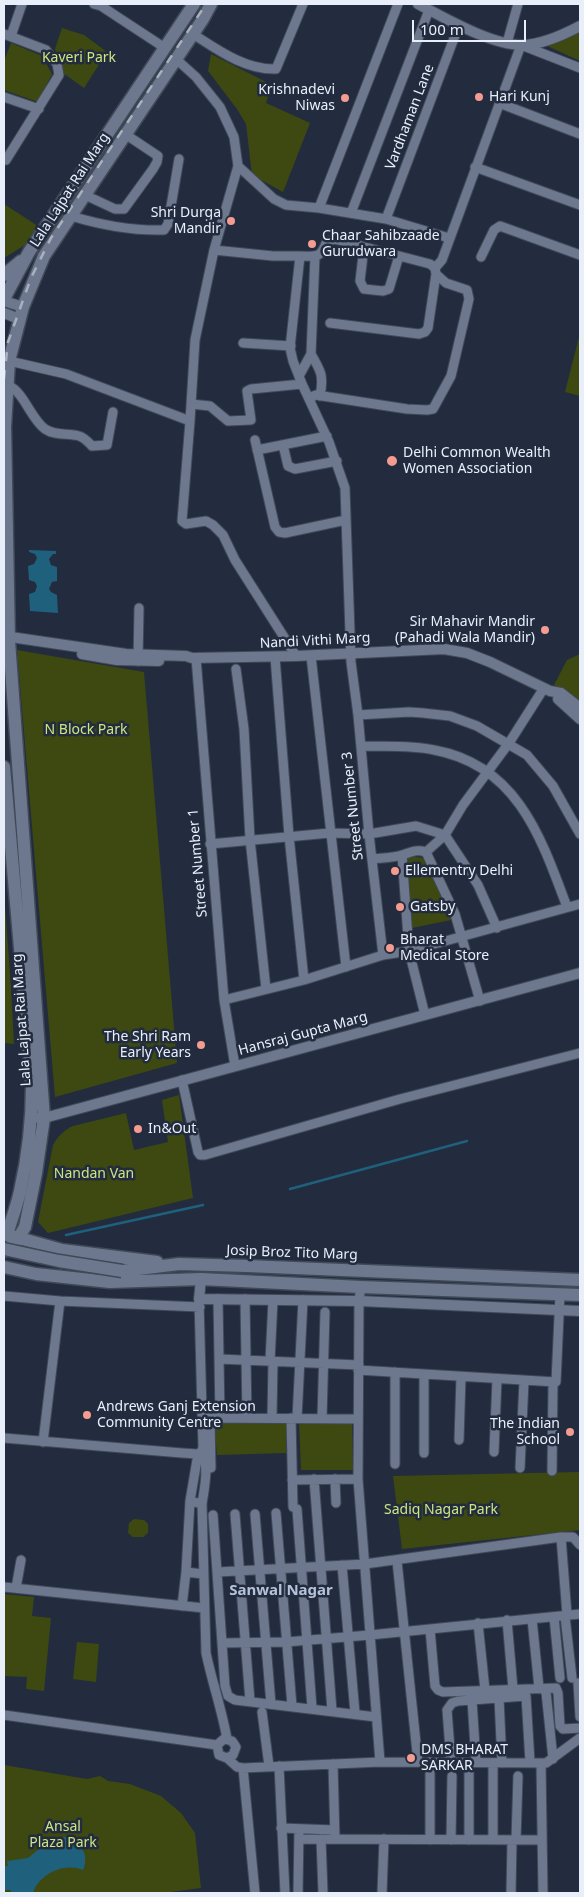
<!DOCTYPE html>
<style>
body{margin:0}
#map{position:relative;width:584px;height:1897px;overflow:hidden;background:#222c3e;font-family:"Noto Sans",sans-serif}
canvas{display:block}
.frame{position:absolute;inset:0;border:5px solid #e8effb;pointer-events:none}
.scale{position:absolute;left:412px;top:20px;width:114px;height:22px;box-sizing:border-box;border:2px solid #e8effb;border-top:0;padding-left:6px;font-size:15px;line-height:18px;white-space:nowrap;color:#e8effb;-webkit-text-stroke:4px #222c3e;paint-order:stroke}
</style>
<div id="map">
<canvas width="584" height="1897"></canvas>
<div class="frame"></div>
<div class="scale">100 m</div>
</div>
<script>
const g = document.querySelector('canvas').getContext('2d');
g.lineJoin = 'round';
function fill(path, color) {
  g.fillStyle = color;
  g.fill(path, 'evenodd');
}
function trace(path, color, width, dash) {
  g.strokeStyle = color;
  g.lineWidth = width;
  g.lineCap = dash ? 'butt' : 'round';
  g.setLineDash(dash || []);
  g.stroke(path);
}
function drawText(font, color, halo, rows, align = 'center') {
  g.font = font + ' "Noto Sans",sans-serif';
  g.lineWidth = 5;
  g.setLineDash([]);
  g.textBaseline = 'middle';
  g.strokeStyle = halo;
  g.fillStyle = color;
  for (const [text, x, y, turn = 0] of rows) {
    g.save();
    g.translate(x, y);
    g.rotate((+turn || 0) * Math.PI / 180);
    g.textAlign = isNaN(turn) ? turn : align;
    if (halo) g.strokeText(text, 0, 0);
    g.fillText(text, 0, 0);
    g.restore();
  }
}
const green = new Path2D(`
 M62 28 84 35 107 52 84 88 63 73 55 49Z
 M580 31V61L543 44Z
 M11 43 42 56 52 74 38 102 4 90V61Z
 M211 54 272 85 266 103 310 123 283 192 252 175 246 124 237 109 208 71Z
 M4 204 38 226 25 245 4 258Z
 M580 333V396L565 392Z
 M17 650 144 672 177 1063 55 1097Z
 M580 654V702L554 685 567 660Z
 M410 856 423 858 456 919 412 928 405 860Z
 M4 893 11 987 14 1044 4 1043Z
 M179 1095 193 1198 48 1233 38 1222 53 1145C58 1136 64 1130 73 1126L126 1113 134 1150 168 1142 162 1100Z
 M287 1419 286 1453 217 1455 214 1423Z
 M299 1422 352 1423 353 1470H301Z
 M580 1472V1530L402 1549 393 1476Z
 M134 1519 144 1520 148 1524V1533L143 1537H133L128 1533 129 1523Z
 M4 1594 34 1597 32 1616 51 1618 44 1691 26 1689 27 1677 4 1676Z
 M77 1642 99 1644 96 1682 73 1679Z
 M4 1765 87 1779 100 1776 108 1781 130 1784 161 1796 181 1813 195 1833 201 1888 163 1893H4Z`);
const water = new Path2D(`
 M29 550 56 551V554H53L49 559 51 565 57 567V581L52 582 49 589 51 592 57 595 58 613 30 611 29 594 35 592 37 586 35 582 29 580 28 566 34 564 37 558 35 554 29 552Z
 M63 1837H71C83 1845 89 1856 83 1870 64 1862 39 1874 33 1893H11V1890H5L4 1866H8L7 1861 28 1858 39 1849Z`);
const stream = new Path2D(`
 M290 1189 467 1141
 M66 1235 203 1205`);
const minor = new Path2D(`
 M94 4 101 6 165 48
 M4 34 46 50 57 64 59 75 6 160 4 159
 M193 34C218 50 245 70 276 69L303 4
 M11 36 22 4
 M507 43 518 4
 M176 59 196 77 220 107 234 137 238 166 214 250 195 340 190 421 182 521 186 524 206 521 213 525 223 535 235 560 296 656
 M4 97 39 109
 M499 103 580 134
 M238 166 274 199 286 205 319 208 386 219 449 238
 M475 167 580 205
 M85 195 115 209H124L153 169 157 162 158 156 125 134
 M319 208 398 4
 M351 213 429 10
 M71 216C101 225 132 231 164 230L168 224 179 159
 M386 219 459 25
 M364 247 360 281 364 289 383 291 389 289 399 256
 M214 250 273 256H300
 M481 257 494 230 500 226 580 255
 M435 268 442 260 521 45 580 68
 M330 323 419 334 425 332 428 328 436 274 435 268 430 264 334 239 326 243C320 259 316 256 300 256L290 348 293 361 302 384 329 442 345 488 351 662 358 715 369 834 383 955
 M243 343 291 346
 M311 354C321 371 324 376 320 396
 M9 361 66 374 190 421
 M299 376 311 354 315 256
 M7 385C24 391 30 418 45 429 55 436 68 433 79 436 85 438 88 442 92 446L107 445 113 412
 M309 398 316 395 407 409 427 410 433 409 451 376 469 299 467 290 446 283 436 274
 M191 404 210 406 228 421 251 420 247 391 251 389 302 384
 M255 440 275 527 279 532 285 533 346 520
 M283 445 288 466 295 469 337 461
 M257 450 327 436
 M311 656 346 967
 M275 657 289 836 304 980
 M196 658 224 1000 235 1066
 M138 661 139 608
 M236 669 244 729 250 839 266 989
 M358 715 409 712 423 713 450 716 477 726 527 755 553 786 580 834
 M361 746C385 747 411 745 434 750 517 765 541 837 567 907
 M210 844 330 833 369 834 416 826 445 835 478 885 497 928
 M426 852 445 835 463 805 509 743 544 688
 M402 855 409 951 425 1015
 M372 859C381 858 393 858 402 855 412 852 416 849 426 852L455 914 480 1001
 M224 1000 304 980 383 955 409 951 580 904
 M182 1080 198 1152 200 1155H205L400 1099 580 1053
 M361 1287 359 1300 358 1479 380 1762
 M4 1296 60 1301 200 1307
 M218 1299 220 1418
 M245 1299 247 1418
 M199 1301 203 1448 201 1452
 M219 1359 359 1365
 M270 1361 273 1300
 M358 1370 556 1382 560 1294
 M424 1374V1453
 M202 1418 358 1419
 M210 1418 211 1468
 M272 1418 273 1361
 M291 1418 293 1507
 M297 1418 303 1300
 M322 1418 325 1312
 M4 1438 182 1453 198 1454 201 1452C210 1464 204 1490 202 1504L206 1653C212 1682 222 1710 227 1739
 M459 1440 461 1377
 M43 1442 60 1301
 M494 1452 497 1379
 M395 1464V1372
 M520 1468 524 1381
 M552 1471 553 1383
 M314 1479 332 1711
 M335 1479 336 1503
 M292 1480 358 1479
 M190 1501 198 1454
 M202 1504 190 1501 186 1572 203 1574
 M297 1509 312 1708
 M276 1513 292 1706
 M235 1514 250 1701
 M255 1514 271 1704
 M213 1515 225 1686 228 1696 235 1700 376 1717
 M561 1537 567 1615
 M397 1561 418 1762
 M342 1565 355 1713
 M218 1572 365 1564 561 1537H573L580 1545
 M4 1587 204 1608
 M16 1588 21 1560
 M182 1606 186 1572
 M565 1616 572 1678
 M554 1617 560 1678
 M532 1619 539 1688
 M507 1620 513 1689
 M478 1623 485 1690
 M430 1629 435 1686 438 1690 443 1692 556 1688 558 1693 560 1726 563 1729 580 1728
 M223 1643 286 1642 370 1635 580 1614
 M578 1683 580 1717
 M544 1690 546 1692 553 1759
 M499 1698 502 1763
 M472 1700 476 1762
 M262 1712 269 1766
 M4 1715 217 1745
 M227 1758 233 1755 236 1747 232 1741 224 1739 217 1745 219 1755 227 1758 237 1767 243 1768 380 1762 546 1763 580 1738
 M451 1762 447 1710 452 1703 458 1701 526 1696 530 1762
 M469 1763V1840
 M493 1763V1840
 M541 1763 543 1893
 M333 1764 335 1839
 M279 1766 285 1893
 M243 1768 255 1893
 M281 1828 334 1830
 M300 1839 541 1840
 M321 1839 323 1893
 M430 1840V1762
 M451 1840 452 1776
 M516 1840 518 1776
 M298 1893 299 1829
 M382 1893 384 1839
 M511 1893 512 1840`);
const tertiary = new Path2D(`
 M418 4C445 18 491 45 522 45 542 45 563 35 580 26
 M4 301 23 307
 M4 313 19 319
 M4 636 126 654 186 656 192 658 296 656 444 649 467 653 490 662 550 691 561 693 580 708
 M82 654 117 660 159 661
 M558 699 580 719
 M38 1118H44L580 973
 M201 1279 199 1299 359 1301 580 1311`);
const secondary = new Path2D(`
 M4 275 21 261
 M4 299 29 252 194 4
 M4 767 32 1084C32 1120 28 1156 20 1191 17 1206 11 1220 7 1235
 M12 1236 62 1250 157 1262
 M4 1251 16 1242 25 1227 36 1173 44 1118 9 641 5 427 9 361 23 307 44 256 203 19 211 4
 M4 1267 36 1274 110 1282 201 1279 361 1287 580 1295
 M122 1271 179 1264 247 1266 580 1280`);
const rail = new Path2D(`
 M4 379 8 342 31 278 51 238 206 4`);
const secondaryBridge = new Path2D(`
 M4 1249 59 1261 122 1271`);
const markers = [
 [479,97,5,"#f59c91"],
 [345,98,5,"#f59c91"],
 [231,221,5,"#f59c91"],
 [312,244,5,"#f59c91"],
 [392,461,6,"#f59c91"],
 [545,630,5,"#f59c91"],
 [395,871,5,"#f59c91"],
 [400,907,5,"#f59c91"],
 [390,948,5,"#f59c91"],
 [201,1045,5,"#f59c91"],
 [138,1129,5,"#f59c91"],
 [87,1415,5,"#f59c91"],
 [570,1432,5,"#f59c91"],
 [411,1758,5,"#f59c91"]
];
const parkNames = [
 ["Kaveri Park",79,58],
 ["N Block Park",86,730],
 ["Nandan Van",94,1174],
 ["Sadiq Nagar Park",441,1510],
 ["Ansal",63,1827],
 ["Plaza Park",63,1843]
];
const poiNames = [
 ["Krishnadevi",335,90,"right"],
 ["Niwas",335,106,"right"],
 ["Hari Kunj",489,97],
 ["Shri Durga",221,213,"right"],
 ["Mandir",221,229,"right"],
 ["Chaar Sahibzaade",322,236],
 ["Gurudwara",322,252],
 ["Delhi Common Wealth",403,453],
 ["Women Association",403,469],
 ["Sir Mahavir Mandir",535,622,"right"],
 ["(Pahadi Wala Mandir)",535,638,"right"],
 ["Ellementry Delhi",405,871],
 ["Gatsby",410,907],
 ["Bharat",400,940],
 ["Medical Store",400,956],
 ["The Shri Ram",191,1037,"right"],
 ["Early Years",191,1053,"right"],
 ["In&Out",148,1129],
 ["Andrews Ganj Extension",97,1407],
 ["Community Centre",97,1423],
 ["The Indian",560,1424,"right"],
 ["School",560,1440,"right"],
 ["DMS BHARAT",421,1750],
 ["SARKAR",421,1766]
];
const streetNames = [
 ["Vardhaman Lane",410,117,-69],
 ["Lala Lajpat Rai Marg",70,190,-57],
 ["Nandi Vithi Marg",315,641,-3],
 ["Street Number 3",353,806,-96],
 ["Street Number 1",198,863,-95],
 ["Lala Lajpat Rai Marg",22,1020,-94],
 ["Hansraj Gupta Marg",303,1034,-15],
 ["Josip Broz Tito Marg",292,1253,2]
];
const neighbourhoodNames = [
 ["Sanwal Nagar",281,1591]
];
fill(green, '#3d4910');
fill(water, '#1f607c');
trace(stream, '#1f607c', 2.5);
trace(minor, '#404958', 11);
trace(tertiary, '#404958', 12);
trace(secondary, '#404958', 15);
trace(minor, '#6d788e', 9);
trace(tertiary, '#6d788e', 10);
trace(secondary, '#6d788e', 12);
trace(rail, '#a9b1bf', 2.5, [9, 9]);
trace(secondaryBridge, '#404958', 15, []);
trace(secondaryBridge, '#6d788e', 12);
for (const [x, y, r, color] of markers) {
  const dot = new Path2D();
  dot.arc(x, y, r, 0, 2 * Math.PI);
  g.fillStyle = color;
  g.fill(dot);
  trace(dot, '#222c3e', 2);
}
drawText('14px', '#cde582', '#222c3e', parkNames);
drawText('14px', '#e8effb', '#222c3e', poiNames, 'left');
drawText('14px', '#e8effb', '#222c3e', streetNames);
drawText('bold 15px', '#b5c2da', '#222c3e', neighbourhoodNames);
</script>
